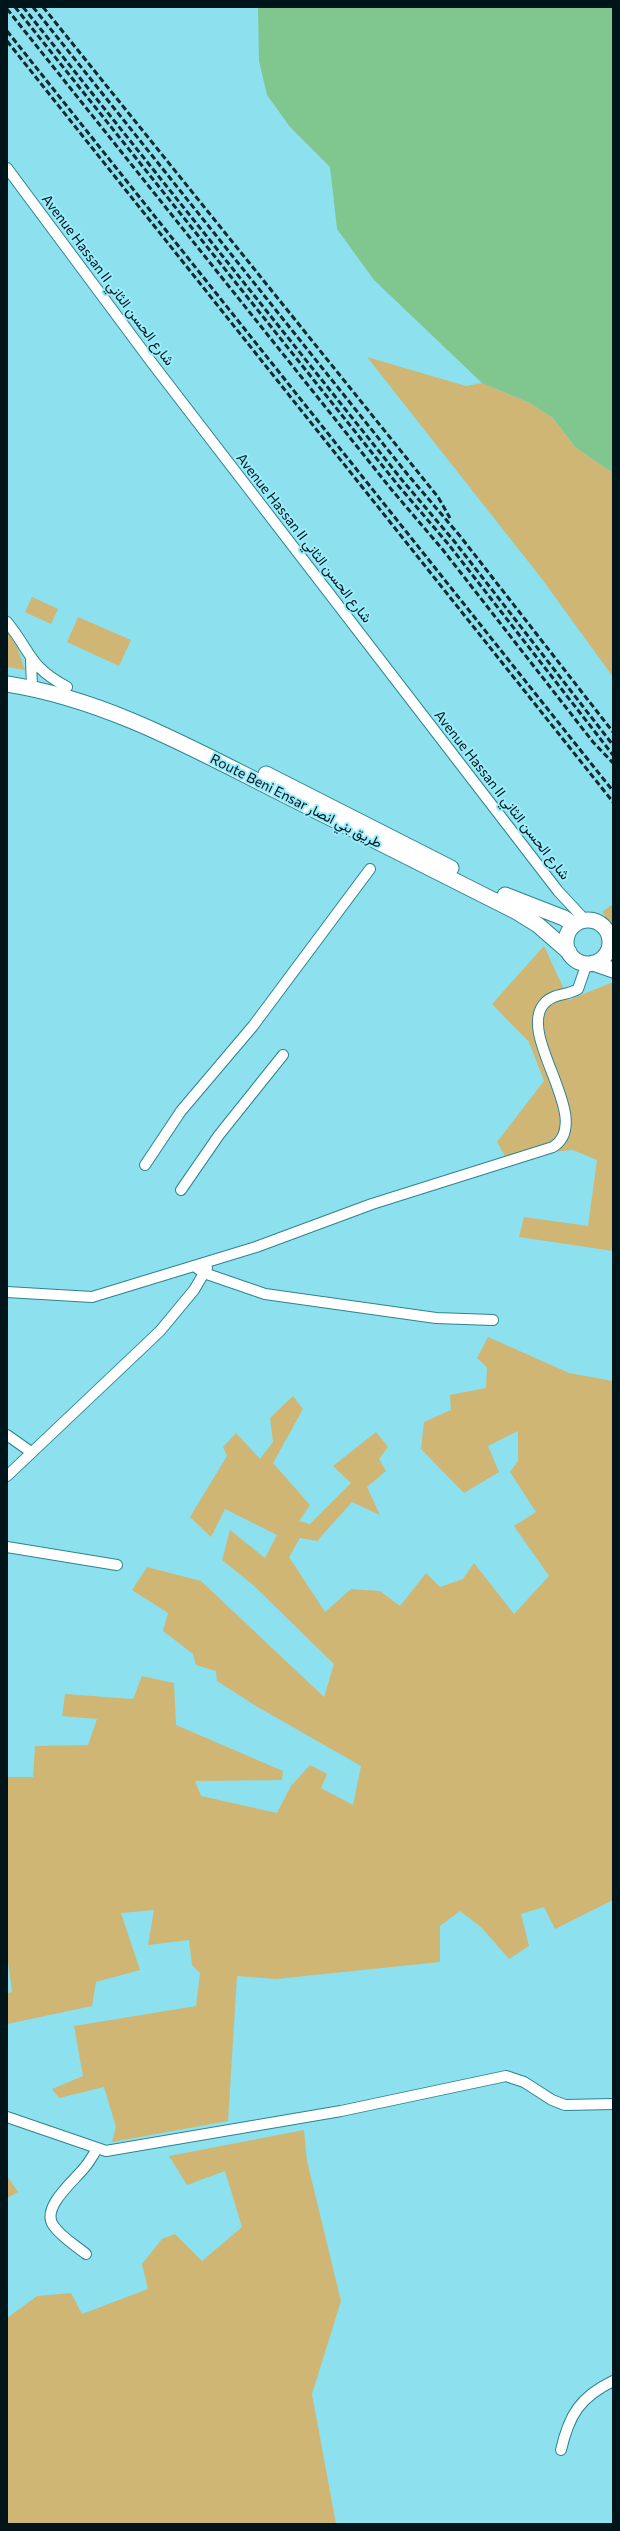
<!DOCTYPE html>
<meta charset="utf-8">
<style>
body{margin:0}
#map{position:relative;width:620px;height:2531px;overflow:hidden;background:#8de0ee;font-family:Commissioner,sans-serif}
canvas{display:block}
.frame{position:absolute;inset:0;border:8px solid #001519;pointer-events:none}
</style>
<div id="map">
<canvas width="620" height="2531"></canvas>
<div class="frame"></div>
</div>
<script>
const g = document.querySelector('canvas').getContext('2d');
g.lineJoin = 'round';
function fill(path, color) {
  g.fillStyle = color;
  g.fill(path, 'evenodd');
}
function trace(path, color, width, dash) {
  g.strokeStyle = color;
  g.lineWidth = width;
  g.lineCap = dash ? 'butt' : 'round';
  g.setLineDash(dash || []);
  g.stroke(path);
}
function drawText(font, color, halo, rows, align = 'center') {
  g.font = font + ' Commissioner,Vazirmatn,sans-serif';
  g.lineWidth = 4;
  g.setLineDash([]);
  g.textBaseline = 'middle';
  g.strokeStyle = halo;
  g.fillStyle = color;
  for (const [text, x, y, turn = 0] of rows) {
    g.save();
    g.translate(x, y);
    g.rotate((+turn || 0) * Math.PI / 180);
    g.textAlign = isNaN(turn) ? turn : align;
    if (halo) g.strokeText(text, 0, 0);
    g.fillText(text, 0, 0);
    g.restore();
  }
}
const green = new Path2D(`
 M367 357 466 386 482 383 528 402 553 418 575 447 613 473V677L542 579Z
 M32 597 58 609 51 624 25 612Z
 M78 617 131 640 119 666 67 642Z
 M7 631 17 647 25 670 7 667Z
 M613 904V925L602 912Z
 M544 946 569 1000 613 982V1251L519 1237 524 1217 588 1226 597 1160 573 1150 505 1156 497 1142 544 1081 529 1042 492 1004Z
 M488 1337 569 1373 613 1381V1900L555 1929 544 1907 521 1914 529 1946 509 1959 482 1928 460 1911 440 1926V1962L276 1979 237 1976 228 2121 112 2142 116 2127 104 2087 59 2098 52 2089 83 2076 74 2026 196 2006 200 1973 192 1965 189 1940 148 1945 154 1910 121 1913 140 1970 96 1982 92 2006 7 2024V1993L12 1992 7 1954V1777H33L35 1746 88 1745 97 1719 62 1716 65 1694 133 1699 142 1676 174 1683 176 1725 283 1771 282 1780 195 1781 201 1796 277 1813 291 1786 310 1765 327 1774 321 1788 353 1805 361 1766 256 1706 217 1681 216 1671 196 1665 193 1654 163 1631 168 1613 132 1590 147 1567 201 1581 324 1697 334 1664 252 1584 222 1560 230 1530 265 1558 277 1535 225 1509 211 1537 190 1517 227 1456 223 1447 236 1433 260 1459 273 1442 270 1418 293 1396 303 1409 273 1463 310 1505 299 1521 310 1524 351 1483 333 1466 376 1432 388 1447 379 1459 386 1471 367 1487 380 1515 352 1502 317 1541 300 1538 289 1557 325 1612 351 1589 380 1591 400 1606 426 1573 440 1587 463 1579 474 1563 514 1614 549 1576 514 1526 536 1512 510 1472 518 1461V1431L488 1446 499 1472 464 1493 421 1449 424 1422 451 1410 450 1395 486 1388 487 1367 477 1358Z
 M304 2130 307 2161 341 2301 312 2394 336 2524H7V2318L37 2296 71 2293 82 2314 148 2289 142 2264 162 2239 175 2234 202 2261 242 2227 225 2171 187 2185 169 2156Z
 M7 2176 18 2192 7 2198Z`);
const water = new Path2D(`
 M258 7H613V473L575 447 553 418 528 402 482 383 374 280 337 229 330 167 290 127 267 95 259 61Z`);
const minor = new Path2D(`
 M7 168 152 363 558 891 585 920
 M7 622C32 653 28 666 67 687
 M31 660 32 688
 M145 1165 181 1111 253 1026 370 869
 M181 1190 219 1135 283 1055
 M194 1266 204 1273 265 1294 436 1318 493 1320
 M7 1292 92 1297 256 1247 372 1204 553 1147C595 1121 518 1038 543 1005 552 993 567 996 578 989L587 963
 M7 1435 31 1452
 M7 1476 160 1331 194 1290 207 1268
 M7 1547 117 1565
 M7 2117 106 2151 341 2111 506 2076 524 2082 552 2100 565 2105 613 2104
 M86 2254C75 2245 61 2237 53 2225 41 2207 75 2180 85 2167 90 2161 93 2155 97 2149
 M561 2450C569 2415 580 2397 613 2381`);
const highway = new Path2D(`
 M7 684C103 699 188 746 273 789 354 830 435 871 517 912L538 925 569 952
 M266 774 451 868
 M505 895 564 918 574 925
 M566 942a22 22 0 1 1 44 0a22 22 0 1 1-44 0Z
 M593 963 613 970`);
const rail = new Path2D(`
 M15 7 397 484 449 545 613 755
 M23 7 402 480 454 541 613 745
 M33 7 408 475 460 536 613 732
 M43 7 438 497 450 518
 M7 9 391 489 443 550 593 742 613 763
 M7 31 613 791
 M7 41 613 802`);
const streetNames = [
 ["Avenue Hassan II شارع الحسن الثاني",108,280,53],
 ["Avenue Hassan II شارع الحسن الثاني",304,538,52],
 ["Avenue Hassan II شارع الحسن الثاني",502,795,52],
 ["Route Beni Ensar طريق بني انصار",296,801,27]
];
fill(green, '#cfb674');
fill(water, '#80c78f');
trace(minor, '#2c8491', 12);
trace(highway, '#2c8491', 17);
trace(minor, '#fff', 10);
trace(highway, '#fff', 15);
trace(rail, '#102b31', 3, [6, 3]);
drawText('14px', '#001519', '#9aedfc', streetNames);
</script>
